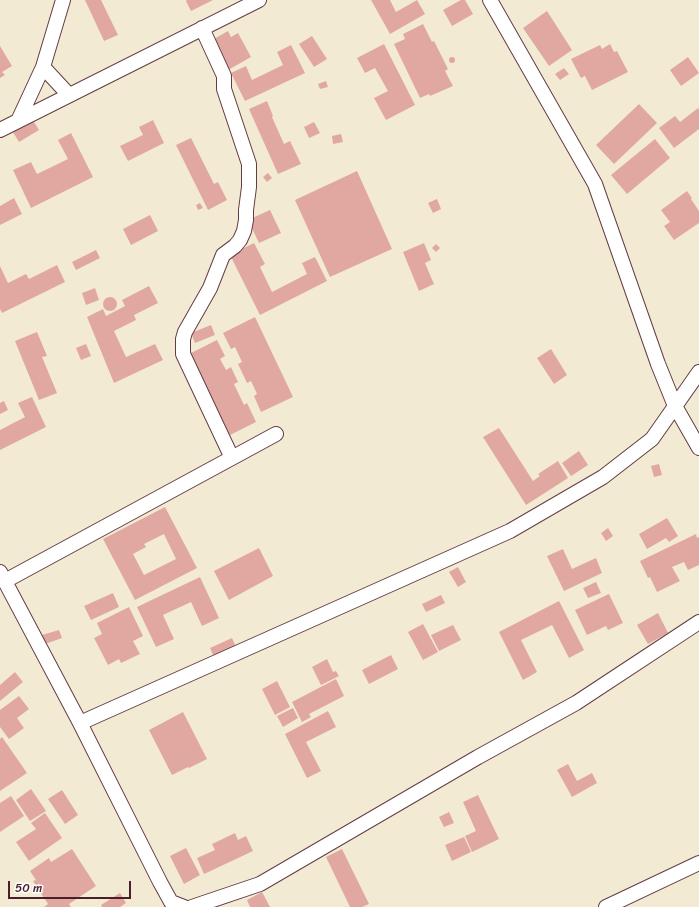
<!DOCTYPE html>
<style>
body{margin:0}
#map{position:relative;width:699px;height:907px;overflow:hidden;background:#f3ead4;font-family:Sriracha,sans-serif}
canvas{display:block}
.scale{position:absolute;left:8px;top:881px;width:123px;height:18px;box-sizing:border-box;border:2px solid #4a1f2b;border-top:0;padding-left:5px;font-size:12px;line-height:14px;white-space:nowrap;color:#4a1f2b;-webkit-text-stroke:3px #fff;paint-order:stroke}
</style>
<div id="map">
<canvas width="699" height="907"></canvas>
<div class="scale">50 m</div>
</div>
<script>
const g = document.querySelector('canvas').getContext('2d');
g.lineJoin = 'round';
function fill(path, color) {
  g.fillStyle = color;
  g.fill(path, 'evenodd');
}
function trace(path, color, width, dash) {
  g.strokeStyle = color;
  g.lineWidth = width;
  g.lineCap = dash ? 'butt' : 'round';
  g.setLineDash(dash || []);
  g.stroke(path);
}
const building = new Path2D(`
 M85 0H101L118 35 104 41Z
 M187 0H213L191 11 186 1Z
 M371 0H390L396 12 417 0 425 14 390 34Z
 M461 0H465L473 14 452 26 443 10Z
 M547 11 572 50 549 66 523 28Z
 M423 24 432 42 434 41 448 69 445 71 453 86 430 96 429 94 420 98 394 44 405 39 403 34Z
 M228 31 231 37 238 33 251 57 228 70 212 40Z
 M312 36 327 59 314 67 299 44Z
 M384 44 415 105 386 120 374 98 388 91 375 68 365 73 357 58Z
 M610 44 614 52 617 51 628 72 592 90 585 76 581 78 571 59 600 45 602 49Z
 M291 45 305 73 245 101 231 73 246 66 252 80 283 65 277 52Z
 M0 46 12 66 2 72 5 75 0 78Z
 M449 60a3 3 0 1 1 6 0a3 3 0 1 1-6 0Z
 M688 57 699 73 681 86 670 70Z
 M564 68 569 74 560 80 555 74Z
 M326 81 328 87 320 89 318 84Z
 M267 101 273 116 272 117 284 144 290 141 301 164 278 174 249 109Z
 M639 104 657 123 614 164 596 145Z
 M698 108 699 110V129L674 148 659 128 675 116 680 122Z
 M31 117 39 130 19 142 11 129Z
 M153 120 164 143 128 161 120 146 143 135 139 127Z
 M314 122 320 133 309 138 304 127Z
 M71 133 93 177 31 208 13 170 31 162 37 174 68 159 58 140Z
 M341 134 343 142 333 144 332 136Z
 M191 138 214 184 218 182 227 200 208 210 176 145Z
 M655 139 670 158 627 194 611 175Z
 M357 171 392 249 330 277 295 200Z
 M268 173 272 178 267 182 263 177Z
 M687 191 692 198 691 199 699 211V223L674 240 664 226 670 222 661 210Z
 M14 198 22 214 0 225V206Z
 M437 199 441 209 433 213 428 203Z
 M200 203 203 208 198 210 196 205Z
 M270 210 281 233 259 243 248 220Z
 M150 215 158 231 131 245 123 229Z
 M254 243 265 264 260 267 272 292 307 274 302 263 315 257 327 281 260 315 230 255Z
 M424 243 431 260 425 263 434 284 419 291 403 252Z
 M436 244 440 248 436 252 432 248Z
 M96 250 100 258 76 270 72 262Z
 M57 265 65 282 2 313 0 309V266L8 283 26 274 29 279Z
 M149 286 158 303 134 315 136 320 114 331 126 357 155 344 163 360 114 383 87 317 103 309 106 316 125 306 122 300Z
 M95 288 99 300 86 305 82 293Z
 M103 304a7 7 0 1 1 14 0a7 7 0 1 1-14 0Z
 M255 317 293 397 261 412 254 396 257 394 251 381 247 383 238 364 242 362 235 347 231 349 223 333Z
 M211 325 215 335 195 343 191 333Z
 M37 332 47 356 42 357 57 393 39 400 15 341Z
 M217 340 225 356 220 359 226 370 231 367 238 382 234 384 244 405 247 403 256 422 228 436 187 355Z
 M86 344 91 356 81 360 76 348Z
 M551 349 567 375 554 384 537 358Z
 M32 397 46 427 0 450V430L25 417 18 403Z
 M4 401 8 410 0 414V403Z
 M499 428 533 481 540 476 538 474 558 461 568 478 526 505 483 437Z
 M579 451 588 465 571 476 562 463Z
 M659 464 662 475 654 477 651 466Z
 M165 507 197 568 135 600 103 539ZM164 534 176 559 144 575 133 554 146 547 144 544Z
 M667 518 678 536 669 542 666 538 647 549 639 534Z
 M608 528 613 536 606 541 601 533Z
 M696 534 697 538 699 537V565L688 570 684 562 672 567 680 581 657 592 650 577 648 578 640 561Z
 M259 548 273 576 229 600 214 571Z
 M563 549 572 569 596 558 602 573 564 591 547 556Z
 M458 567 466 582 458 587 449 572Z
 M200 577 219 618 202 626 191 602 163 615 174 639 156 647 137 607Z
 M596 582 601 593 588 598 583 588Z
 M113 593 119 607 91 620 84 606Z
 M609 594 623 623 608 630 606 626 587 635 575 610Z
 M441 595 445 603 426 612 422 604Z
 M559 601 584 650 569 658 552 625 521 640 537 672 523 680 499 632Z
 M129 607 143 636 133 641 140 654 121 663 119 659 108 665 94 638 102 634 97 623Z
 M658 613 668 633 648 644 637 625Z
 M423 624 438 652 423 660 408 632Z
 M453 625 461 640 439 651 431 635Z
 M59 630 62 638 45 644 42 635Z
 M232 638 236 647 214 657 210 648Z
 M391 655 398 669 369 684 362 670Z
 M327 659 333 672 336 671 339 676 321 685 312 667Z
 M15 672 23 682 0 701V685Z
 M336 679 344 696 309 714 311 717 302 722 292 702Z
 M277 681 290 707 275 715 262 689Z
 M19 696 29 709 17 718 24 728 9 739 0 727V710Z
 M293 708 298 718 283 727 277 716Z
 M328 711 336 727 306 742 321 771 307 778 285 734Z
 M183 712 207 759 189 768 188 767 172 775 149 730Z
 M2 737 27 773 0 791V739Z
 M568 764 577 781 592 773 597 783 572 797 557 770Z
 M31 789 46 811 30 821 16 800Z
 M62 790 78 815 65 824 48 799Z
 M478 795 499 839 472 852 465 836 476 831 463 802Z
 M11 796 24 816 0 832V803Z
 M449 812 454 823 444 827 439 817Z
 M45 813 62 838 29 861 16 842 36 829 31 823Z
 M235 833 238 840 246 836 253 851 204 874 197 858 215 850 212 844Z
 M464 837 471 852 452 861 445 845Z
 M186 848 200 875 184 884 170 856Z
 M72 849 96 886 69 904 71 907H44L48 904 33 881 36 880 30 871 49 858 51 862Z
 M342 849 369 904 362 907H350L326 857Z
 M262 892 270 907H250L247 900Z
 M120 893 126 903 120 907H102L101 905Z`);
const minor = new Path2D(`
 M490 0 595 184 658 364 675 406 699 448
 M202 28 224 76V89L249 164V187L246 210V220L244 231 240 240 235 246 223 255 210 288 185 332 183 339V354L232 458
 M43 67 69 95
 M18 121 43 67 63 0
 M0 130 259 0
 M0 572 80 723 160 882 171 902 184 907
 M5 581 276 434
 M80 723 510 531 603 477 652 439 699 372
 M192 907 260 884 478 757 576 703 699 622
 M606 907 699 863`);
fill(building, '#e1a8a2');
trace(minor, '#633d44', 16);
trace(minor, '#fff', 14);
</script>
